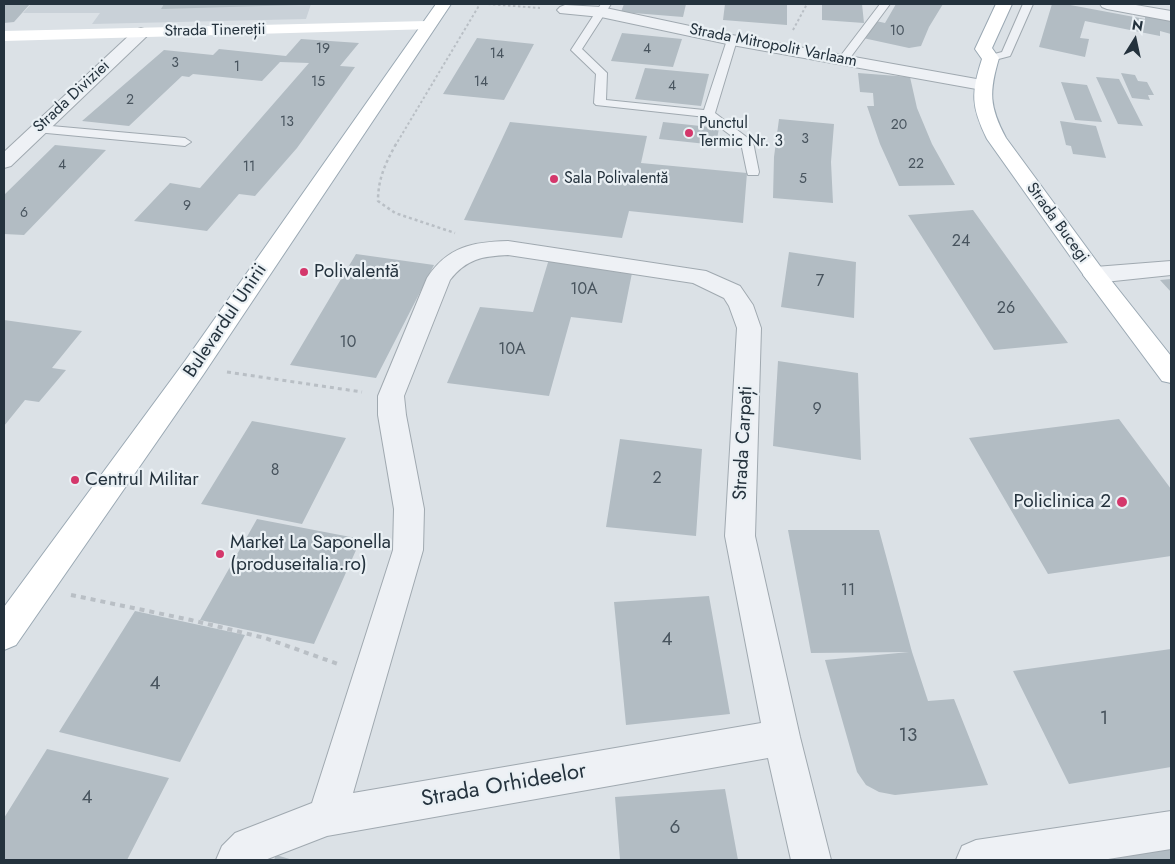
<!DOCTYPE html>
<meta charset="utf-8">
<style>
body{margin:0}
#map{position:relative;width:1175px;height:864px;overflow:hidden;background:#dbe1e6;font-family:Jost,sans-serif}
canvas{display:block}
.frame{position:absolute;inset:0;border:5px solid #24323d;pointer-events:none}
.north{position:absolute;left:1110px;top:15px;width:50px;height:50px;-webkit-text-stroke:4px #eaf0f4;paint-order:stroke;rotate:10deg;font-size:14px;font-weight:700;line-height:20px;text-align:center;color:#24323d}
.north::after{content:'';display:block;margin:auto;width:18px;height:22px;background:#24323d;clip-path:polygon(50% 0,100% 100%,50% 72%,0 100%)}
</style>
<div id="map">
<canvas width="1175" height="864"></canvas>
<div class="frame"></div>
<div class="north">N</div>
</div>
<script>
const g = document.querySelector('canvas').getContext('2d');
g.lineJoin = 'round';
function fill(path, color) {
  g.fillStyle = color;
  g.fill(path, 'evenodd');
}
function trace(path, color, width, dash) {
  g.strokeStyle = color;
  g.lineWidth = width;
  g.lineCap = dash ? 'butt' : 'round';
  g.setLineDash(dash || []);
  g.stroke(path);
}
function drawText(font, color, halo, rows, align = 'center') {
  g.font = font + ' Jost,sans-serif';
  g.lineWidth = 4.5;
  g.setLineDash([]);
  g.textBaseline = 'middle';
  g.strokeStyle = halo;
  g.fillStyle = color;
  for (const [text, x, y, turn = 0] of rows) {
    g.save();
    g.translate(x, y);
    g.rotate((+turn || 0) * Math.PI / 180);
    g.textAlign = isNaN(turn) ? turn : align;
    if (halo) g.strokeText(text, 0, 0);
    g.fillText(text, 0, 0);
    g.restore();
  }
}
const built = new Path2D(`
 M31 4H311L306 19 92 24 100 13H23Z`);
const building = new Path2D(`
 M4 4H30L14 22 4 23Z
 M164 4H299V5L161 9Z
 M624 4H686L683 17 621 12Z
 M725 4H787V25L723 20Z
 M822 4H862L864 23 822 20Z
 M896 4H943L929 27 921 46 909 48 863 38 876 21 885 23Z
 M1052 4H1065L1145 19V16L1171 21V34L1160 31V36L1085 21 1080 38 1089 39 1085 57 1039 47Z
 M622 33 682 39 673 67 611 61Z
 M477 38 534 44 504 100 443 94Z
 M301 39 359 43 340 66 355 67 297 148 255 196 239 194 207 231 134 221 170 183 200 188 309 63 280 62 262 81 193 74 189 77 182 76 129 126 82 121 164 50 213 55 219 49 286 56Z
 M645 68 709 74 701 106 635 99Z
 M858 73 910 77 917 108 932 144 955 185 899 186 880 144 867 106H874L873 93 860 92Z
 M1121 73 1135 75 1138 81 1147 82 1154 95H1148L1150 100 1132 98Z
 M1096 77 1119 79 1143 126 1118 124Z
 M1061 82 1087 85 1102 122 1075 120Z
 M779 119 834 124 831 162 833 203 773 198 774 157Z
 M1060 121 1096 126 1106 158 1073 154 1071 146 1066 145Z
 M510 122 647 136 641 163 747 173 743 223 629 211 622 238 464 220Z
 M663 122 719 128 716 145 659 139Z
 M55 145 106 150 24 235 4 234V195Z
 M973 210 1016 270 1068 343 994 350 908 215Z
 M789 252 856 262 854 318 781 307Z
 M356 254 434 265 376 378 290 365Z
 M549 259 633 268 622 323 571 317 549 396 447 383 480 307 533 312Z
 M1171 279V292L1160 280Z
 M4 320 82 331 52 368 66 370 39 402 25 400 4 426Z
 M778 361 858 373 861 460 773 446Z
 M1119 419 1171 489V556L1048 574 969 438Z
 M252 421 346 438 302 524 201 504Z
 M620 439 702 449 696 536 606 527Z
 M257 519 361 539 314 644 200 620Z
 M788 530H879L912 652 928 701 954 699 988 785 895 795 879 792 866 785 857 772 825 660 909 652 811 653Z
 M709 596 730 714 626 725 614 602Z
 M135 611 245 635 180 762 59 732Z
 M1171 649V767L1069 784 1013 671Z
 M47 749 169 778 127 860H4V818Z
 M725 789 738 860H620L615 797Z
 M1171 849V860H1113L1112 859Z
 M276 855 293 860H274Z`);
const pathFar3 = new Path2D(`
 M488 4 540 8
 M793 30 807 4
 M395 146 480 4`);
const pathFar2 = new Path2D(`
 M396 144C385 164 378 179 378 201L395 213 455 233`);
const pathFar1 = new Path2D(`
 M227 372 362 392`);
const path = new Path2D(`
 M71 595 191 620 265 638 338 664`);
const lane = new Path2D(`
 M601 4H611L582 49 607 73 606 100 704 110 727 40 728 38H736L737 40 715 113 753 142 759 172 758 175H748L747 172 741 143 706 117 596 105 594 103 596 74 571 50Z
 M880 4H890L847 62H839L838 60 839 58Z
 M1023 4H1033L1011 54 1010 56 991 61 987 60 986 58 987 56 1002 52Z
 M40 125 185 138 191 142 185 146 36 132 34 129Z`);
const street = new Path2D(`
 M1100 4H1130L1171 11V21L1107 9 1102 7Z
 M565 5 601 7 732 35 982 80 988 81 991 85 988 89 982 90 732 45 601 17 560 13 557 10 560 7Z
 M141 28 147 30 149 33 147 36 11 166 4 168V152L135 30Z
 M508 241 706 271 740 286 753 305 761 328 755 536 800 737 831 860H791L768 758 327 836 265 860H216L222 846 235 833 312 803 393 550 394 509 378 415V396L427 278C448 246 473 242 508 241ZM508 255 693 283 724 298 729 306 737 328 725 536 761 723 353 793 423 550 424 509 406 415 404 396 450 280C466 259 483 256 508 255Z
 M1171 261V275L1095 283 1087 280 1083 275 1087 270 1095 267Z
 M1171 811V849L1102 860H956L962 846 976 840Z`);
const secondary = new Path2D(`
 M427 21 433 23 435 26 433 29 4 41V31Z`);
const primary = new Path2D(`
 M436 4H451L203 375 16 645 4 650V607L185 361Z
 M996 4H1012L992 48 999 58C989 92 989 106 1006 138L1103 270 1171 356V383L1162 381 1087 280 987 139C971 106 971 93 982 59L975 49Z`);
const markers = [
 [689,133,5,"#d4376b"],
 [554,179,5,"#d4376b"],
 [304,272,5,"#d4376b"],
 [75,480,5,"#d4376b"],
 [1122,502,6,"#d4376b"],
 [220,554,5,"#d4376b"]
];
const farNumbernames = [
 ["10",897,32],
 ["19",323,50],
 ["4",647,50],
 ["14",497,55],
 ["3",175,64],
 ["1",237,68],
 ["15",318,83],
 ["14",481,83],
 ["4",672,87],
 ["2",130,101],
 ["13",287,123],
 ["20",899,126],
 ["3",805,140],
 ["22",916,165],
 ["4",62,166],
 ["11",249,168],
 ["5",803,180],
 ["9",187,207],
 ["6",24,214]
];
const farStreetnames = [
 ["Strada Tinereții",215,31,-1],
 ["Strada Mitropolit Varlaam",773,46,11],
 ["Strada Diviziei",72,97,-43],
 ["Strada Bucegi",1057,223,54]
];
const farPoinames = [
 ["Punctul",699,124],
 ["Termic Nr. 3",699,142],
 ["Sala Polivalentă",564,179]
];
const numberNames = [
 ["24",961,242],
 ["7",820,282],
 ["10A",584,290],
 ["26",1006,309],
 ["10",348,343],
 ["10A",512,350],
 ["9",817,410],
 ["8",275,471],
 ["2",657,479],
 ["11",848,591]
];
const poiNames = [
 ["Polivalentă",314,272],
 ["Centrul Militar",85,480],
 ["Policlinica 2",1111,502,"right"],
 ["Market La Saponella",230,543],
 ["(produseitalia.ro)",230,565]
];
const streetNames = [
 ["Bulevardul Unirii",226,321,-56],
 ["Strada Carpați",744,443,-87]
];
const nearNumbernames = [
 ["4",667,640],
 ["4",155,684],
 ["1",1104,719],
 ["13",908,736],
 ["4",87,798],
 ["6",675,828]
];
const nearStreetnames = [
 ["Strada Orhideelor",504,786,-10]
];
fill(built, '#c9d1d8');
fill(building, '#b2bcc3');
trace(lane, '#a0a9b0', 2);
trace(street, '#a0a9b0', 2);
trace(primary, '#9aa8b3', 2);
trace(pathFar3, '#b9bfc5', 2, [2.5, 2.5]);
trace(pathFar2, '#b9bfc5', 2.5, [3, 3]);
trace(pathFar1, '#b9bfc5', 3, [4, 4]);
trace(path, '#b9bfc5', 4, [5, 5]);
fill(lane, '#eef1f5');
fill(street, '#eef1f5');
fill(secondary, '#fff');
fill(primary, '#fff');
for (const [x, y, r, color] of markers) {
  const dot = new Path2D();
  dot.arc(x, y, r, 0, 2 * Math.PI);
  g.fillStyle = color;
  g.fill(dot);
  trace(dot, '#eaf0f4', 2);
}
drawText('14px', '#48545e', null, farNumbernames);
drawText('16px', '#24323d', '#eaf0f4', farStreetnames);
drawText('16px', '#24323d', '#eaf0f4', farPoinames, 'left');
drawText('16px', '#48545e', null, numberNames);
drawText('19px', '#24323d', '#eaf0f4', poiNames, 'left');
drawText('19px', '#24323d', '#eaf0f4', streetNames);
drawText('19px', '#48545e', null, nearNumbernames);
drawText('22px', '#24323d', '#eaf0f4', nearStreetnames);
</script>
